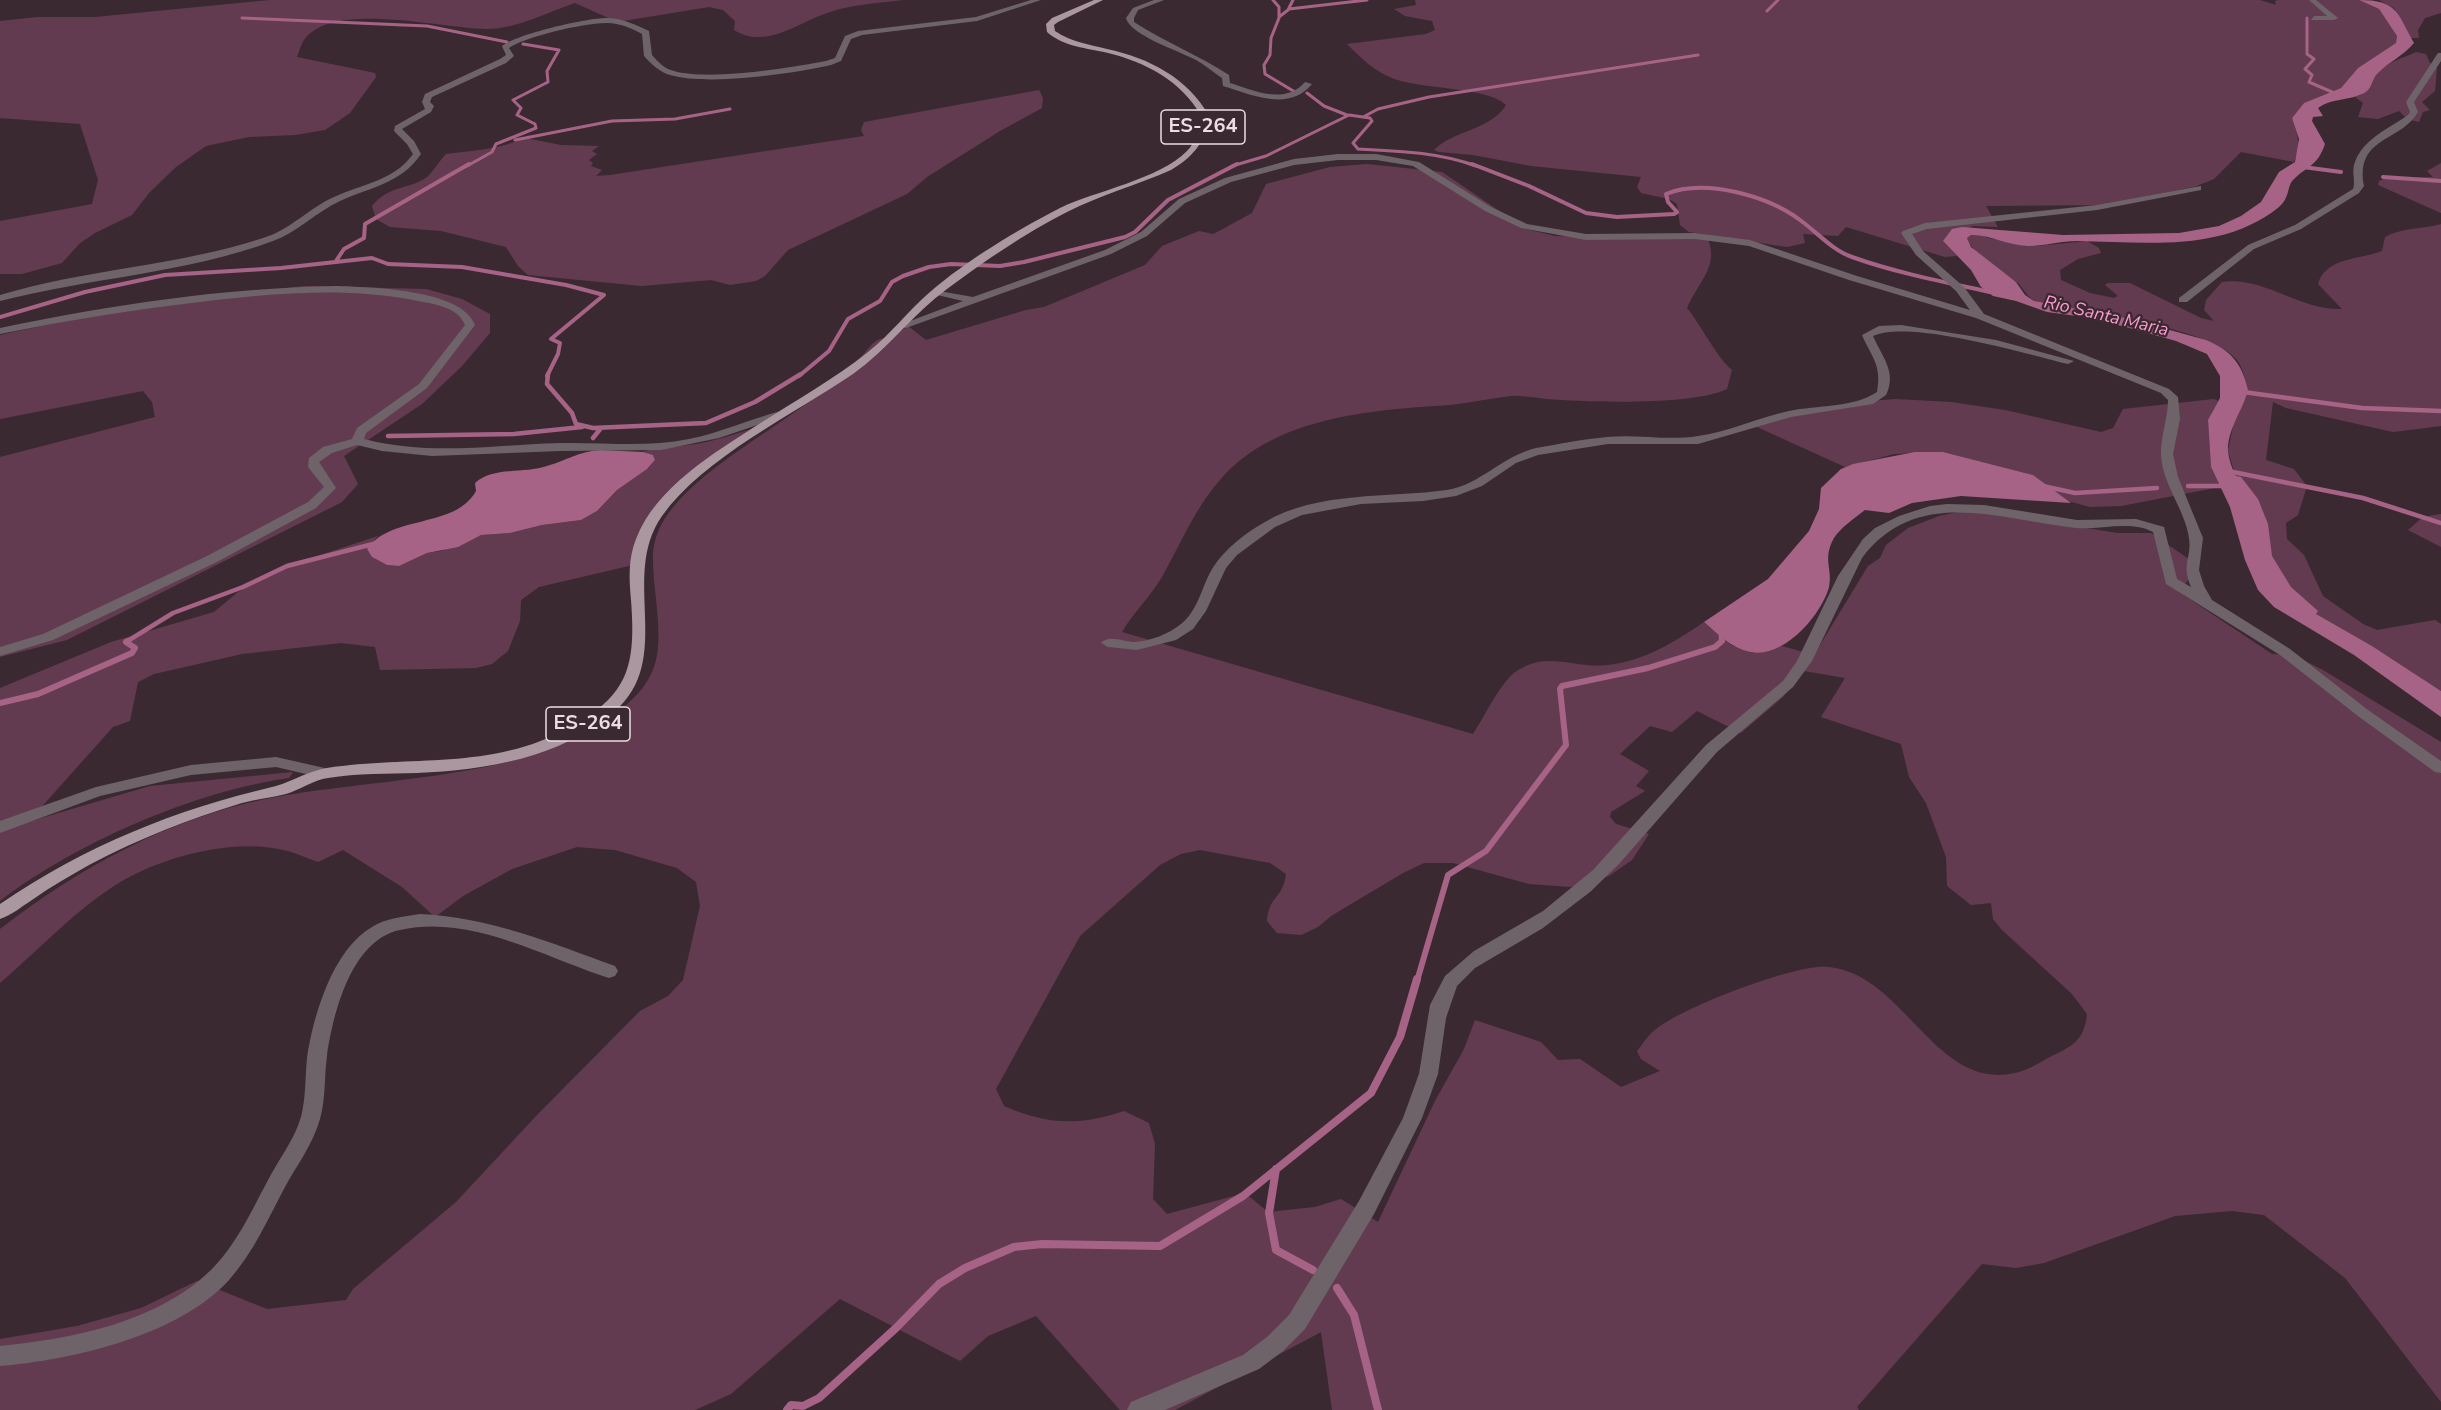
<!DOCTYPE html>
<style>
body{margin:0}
canvas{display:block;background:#3b2932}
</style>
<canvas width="2441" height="1410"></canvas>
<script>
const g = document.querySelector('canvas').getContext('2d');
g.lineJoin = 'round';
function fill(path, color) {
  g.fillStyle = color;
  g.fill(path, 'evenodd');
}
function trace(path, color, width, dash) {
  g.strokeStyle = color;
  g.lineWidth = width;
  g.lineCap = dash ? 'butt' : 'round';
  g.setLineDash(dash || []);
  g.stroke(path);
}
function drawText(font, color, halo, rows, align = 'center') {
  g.font = font + ' "Nunito Sans",sans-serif';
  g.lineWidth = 4.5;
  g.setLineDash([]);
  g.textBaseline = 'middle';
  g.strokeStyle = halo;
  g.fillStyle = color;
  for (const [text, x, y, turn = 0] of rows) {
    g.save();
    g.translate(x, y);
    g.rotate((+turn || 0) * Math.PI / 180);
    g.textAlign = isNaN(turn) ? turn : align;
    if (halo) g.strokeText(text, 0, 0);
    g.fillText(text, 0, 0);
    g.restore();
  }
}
const green = new Path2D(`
 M270 0H904C880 3 853 4 830 12 798 22 767 50 734 30L735 21 723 10 709 7 623 21 613 20 575 3C548 12 516 29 487 29 443 29 332 0 304 40 301 44 299 52 297 57L375 73 376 77 350 113 325 130 295 135 249 137 206 146 176 167 149 193 132 215 95 233 80 243 62 263 22 274H0V221L92 204 98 180 80 124 0 118V21L38 17H95Z
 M1415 0H2260L2276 5 2275 1 2278 0H2359L2379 9 2397 36 2396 43 2358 68 2341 88 2304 103 2292 118C2298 135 2301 145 2294 162L2241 152 2214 179 2194 187 2103 205 1986 206 1998 227 1973 226 1943 241 1957 256 1945 257 1846 227 1838 236 1803 234 1805 243 1787 247 1689 232 1680 225 1677 204 1669 199 1641 193 1637 187 1641 177 1531 166 1473 155 1439 152 1434 150C1454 130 1491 130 1506 105 1487 86 1420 90 1392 78 1374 71 1361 58 1347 44L1426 34 1435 30 1432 21 1405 16 1394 9 1416 5Z
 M2379 0H2441V13L2425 18 2418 30 2419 38H2411L2394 8Z
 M2416 52 2426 54 2430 63 2437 68 2435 91 2422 102 2430 110 2423 112 2419 122 2407 119 2399 111 2378 119 2358 117 2363 103 2355 97C2372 91 2368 83 2377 73 2388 61 2402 59 2416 52Z
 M1039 90 1043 98 1042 108 1000 131 927 177 907 194 788 250 765 276 756 281 730 285 711 280 642 286 528 275 518 266 506 247 441 231 390 227 376 219 372 206C390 184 410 190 427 177 434 171 439 161 446 154 476 150 497 150 525 138L561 145 599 146 592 151 597 154 589 160 593 163 591 166 602 170 596 176 610 175 864 136 861 130 864 122Z
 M2441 163V213L2378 185 2379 181 2387 178 2433 177 2427 171Z
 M1367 164 1442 172 1526 229 1555 236 1708 239C1719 267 1698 282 1687 308 1701 325 1717 358 1732 370L1727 389C1692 406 1588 402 1547 399 1535 398 1522 395 1511 396 1485 399 1460 405 1434 406 1361 411 1271 420 1220 480 1195 508 1180 545 1162 577 1150 597 1133 613 1122 632L1473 734C1483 719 1500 684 1514 673 1547 649 1572 669 1608 665 1644 661 1675 642 1704 622L1731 645 1752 653 1782 646 1814 655 1868 566 1880 558 1886 545 1908 528 1939 516 1972 509 2117 533H2151L2193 562 2191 576 2179 592 2272 654 2293 655 2323 670 2441 742V1402L2345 1278 2264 1215 2232 1211 2175 1216 2044 1263 2016 1268 1982 1264 1857 1407 1859 1410H1332L1321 1332 1175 1410H1120L1036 1316 988 1336 960 1361 840 1299 731 1394 695 1410H0V1339L77 1326 141 1308 197 1281 267 1309 346 1300 353 1289 456 1202 538 1114 640 1011 668 996 683 980 700 906 696 882 677 868 615 850 577 847 512 869 463 896 435 917 402 887 343 850 318 862C309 859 298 854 288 851 234 836 153 858 108 890 72 914 34 954 0 983V929C79 868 168 819 266 799 369 778 515 781 602 723 669 679 661 651 654 579 653 563 651 548 658 532 679 481 766 435 810 401 826 389 842 376 856 363 863 356 869 346 876 341 882 337 881 340 888 338 895 335 902 330 908 326L926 340 1026 310 1044 307 1145 265 1162 246 1199 231 1213 234 1221 230 1252 213 1266 184 1330 167ZM1804 671 1845 678 1821 717 1901 744 1909 777 1926 803 1946 857 1947 886 1971 905 1991 903 1993 919 2002 930 2072 994 2087 1014C2084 1042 2072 1046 2048 1058 2039 1063 2026 1071 2015 1073 1935 1091 1905 975 1829 967 1796 963 1681 1008 1655 1030 1648 1035 1643 1044 1637 1051L1641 1059 1660 1071 1621 1087 1580 1059 1558 1060 1541 1042 1475 1020 1464 1049 1435 1101 1378 1222 1341 1199 1315 1207 1268 1212 1245 1193 1167 1214 1153 1199 1155 1144 1149 1123 1124 1111C1079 1126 1048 1125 1004 1106L996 1089 1080 936 1160 865 1181 854 1200 850 1270 863 1286 874C1283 899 1269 895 1267 921L1277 933 1301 935 1318 927 1331 916 1403 873 1424 863H1453L1529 884 1571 887 1609 876 1632 860 1649 834 1616 824 1610 817 1611 812 1645 791 1636 786 1649 771 1620 754 1650 726 1672 732 1697 711 1741 733 1783 697Z
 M2441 224V426L2393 432 2286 408 2273 402 2266 460 2294 469 2307 486 2298 515 2286 523 2287 539 2304 555 2323 596 2363 624 2377 630 2435 620 2441 624V691L2372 646 2290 599 2281 592 2261 560 2257 529 2247 498 2237 482 2228 450 2233 427 2248 390C2245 381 2243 367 2237 360 2208 325 2080 313 2034 301 2026 295 2024 289 2018 283 2000 269 1976 259 1967 238L1971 235H1984L1988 238 2038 246 2087 241 2099 248 2101 253 2078 259 2060 270 2061 280 2090 293 2114 298 2118 296 2105 285 2108 283H2130L2201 318 2214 321 2204 310 2206 300 2222 282C2264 276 2300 311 2342 309L2318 284C2326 257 2359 260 2382 251L2385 237C2400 228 2423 229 2441 224Z
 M304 286 426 289 462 299 490 314V333L462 366 422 404 344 456 358 484 342 502 67 640 0 657V457L155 417 152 402 143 391 0 419V335L134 306Z
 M1895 399 1951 402 2005 410 2101 432 2113 428 2123 409 2214 399 2218 401 2208 421 2211 467 2220 487 2121 506 2090 507 2064 500 2033 475 1943 452 1894 454 1845 467 1757 427C1803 408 1846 403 1895 399Z
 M758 427 647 518C639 533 631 548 633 565L539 587 521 600 520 621 508 651 492 664 476 668 380 670 375 647 341 643 242 654 154 674 138 682 130 721 113 727 28 822 150 786 293 772 289 778C195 791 75 843 0 901V688L111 642 214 612 238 592 284 567 378 536 367 549 372 557 387 565 399 566 427 553 441 551 481 535 510 533 542 525 581 520 597 511 617 490 649 467 655 460 653 455 642 452C658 447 673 447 689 445 713 442 735 434 758 427Z
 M2441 514V547L2408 530 2423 517Z`);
const water = new Path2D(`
 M2359 0C2398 0 2397 13 2414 43 2403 56 2390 61 2378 73 2371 79 2373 90 2362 94 2347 101 2332 98 2318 108L2323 116 2313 117 2312 121 2325 144C2317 167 2308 165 2293 180 2287 186 2290 198 2279 207 2222 253 2145 242 2077 241 2061 241 2044 246 2028 246 2007 245 1988 234 1971 235L1967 238 1971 247 2016 282 2025 295 2034 301 2130 319 2206 340C2232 351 2242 364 2248 390 2243 410 2227 430 2228 451 2230 469 2239 482 2247 497 2265 536 2251 568 2290 599L2372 646 2441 691V717L2354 655 2274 607 2258 590 2245 560 2230 507 2211 467 2208 420 2220 398V376L2207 354 2176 341 2126 327 2084 317 2047 312 2016 301 1993 296 1981 287 1971 270 1943 241 1952 229 1962 227 2063 235 2179 233 2219 226 2241 216 2261 202 2279 172 2295 162 2299 139 2292 118 2304 103 2341 88 2358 68 2396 43 2397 36 2379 9Z
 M600 450 643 452 653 455 655 460 647 469 617 490 597 511 581 520 542 525 510 533 481 535 458 547 427 553 399 566 387 565 372 557 367 549C392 514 455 529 476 491L475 483C494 466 524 474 547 466 568 460 577 452 600 450Z
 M1915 452H1943L2033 475 2071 503 1961 496 1912 503 1889 513 1865 510C1856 517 1840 528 1834 538 1822 559 1833 569 1829 587 1821 616 1783 659 1750 652 1731 648 1718 634 1704 622L1768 579 1809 531 1819 509 1821 488 1841 469 1853 464Z`);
const streamFar4 = new Path2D(`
 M1273 0 1279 7V18L1271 38 1270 55 1264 65 1265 74 1295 92
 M1289 9 1367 0
 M1767 11 1778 0
 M1279 17 1288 10 1293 0
 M242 18 427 26 507 42
 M2307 18V54L2314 59 2305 69 2312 75 2309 82 2339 95
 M1307 93 1324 106 1347 115
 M1365 116 1378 109 1429 97 1698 55
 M515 140 612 121 675 119 730 109
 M467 166 492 152 496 144 536 128 535 124 517 115 521 108 513 100 548 82 547 71 559 50 523 44
 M1232 166 1266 156 1349 115 1370 118 1372 121 1353 143 1358 149C1397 151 1438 152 1476 166`);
const streamFar3 = new Path2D(`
 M1472 164 1529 186 1586 213 1617 217 1674 214 1677 212 1668 202 1666 194C1705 178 1768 196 1800 220 1818 233 1832 250 1852 257 1897 273 1944 282 1990 292
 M2303 167 2341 172
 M2383 177 2441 181
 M336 261 344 249 364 238 365 224 469 164
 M0 317 85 292 165 275 281 268 372 258 388 264 462 267 566 285 604 295 551 339 560 343 558 354 547 376
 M799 376 829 351 848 319 880 301 892 282 903 276 929 267 951 264 1000 266 1024 262 1125 237 1135 232 1168 200 1237 164`);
const streamFar2 = new Path2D(`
 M548 374 547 384 572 413 576 424 593 428 706 423 755 402 801 374
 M2243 392 2362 408 2441 411
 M388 436 514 434 582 427
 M593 438 601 428
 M2228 471 2363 498 2441 523
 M2043 486 2075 493 2157 488
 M2188 486H2225
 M126 642 173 613 243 587 287 566 377 543
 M1721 642V632`);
const streamFar1 = new Path2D(`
 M0 703 38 694 132 653 135 648 126 642 128 641
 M1417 981 1448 875 1486 851 1566 745 1560 689 1562 686 1648 668 1715 647 1722 641`);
const stream = new Path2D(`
 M1276 1169 1269 1213 1276 1250 1313 1270
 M1337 1288 1354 1315 1378 1410
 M787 1410 791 1405 803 1406 819 1398 896 1328 939 1284 965 1268 1014 1247 1042 1244 1160 1246 1243 1196 1371 1093 1400 1037 1417 979`);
const river = new Path2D(`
 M2232 475 2241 477 2258 499 2268 524 2272 556 2291 587 2318 611 2314 617C2285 624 2254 581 2246 556 2242 546 2245 534 2242 523 2237 507 2229 495 2220 482L2223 477Z`);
const minor = new Path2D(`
 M1031 0H1041L977 21 862 35 851 39 841 61 831 65C790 74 709 86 670 75 660 72 651 64 644 56L642 34C631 28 620 23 607 23 588 22 523 37 509 48L514 56 506 63 432 97 430 102 434 106 431 112 402 129 414 141 421 154C401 184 370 187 340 201 316 212 298 232 273 241 187 273 89 278 0 301V295C86 269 178 266 263 238 290 230 309 208 334 197 362 184 394 181 413 154L407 144 394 131 395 126 425 109 422 102 425 94 500 59 506 55 502 46C517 34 589 17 609 18 624 19 636 25 649 31L652 55C658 62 665 69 674 71 709 81 789 68 826 61L835 58 845 36 858 31 976 17Z
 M1154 0H1164L1138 10 1134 18V22C1165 42 1198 55 1229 75L1230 83C1255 91 1285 105 1305 82L1312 84C1289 112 1252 95 1223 86L1222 78C1213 72 1204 64 1194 59 1179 51 1130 35 1126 18L1133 8Z
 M2309 0H2316L2338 18 2334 20H2311L2314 16H2327Z
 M2438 53H2441V61L2414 102 2418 112C2400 143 2355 136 2364 186L2359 193 2301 229 2254 249 2187 302H2179V298L2248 245 2295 225 2353 189C2356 181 2351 171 2355 162 2363 139 2390 128 2408 115L2410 112 2406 102Z
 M1338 154H1376L1419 162 1491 207 1527 224 1586 234 1695 233 1750 240 1857 276 1970 310 1956 291 1916 255 1901 233 1903 231 1925 223 2097 205 2201 186V190L2097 210 1927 229 1912 234 1923 251 1964 287 1984 314 2169 389 2178 397 2180 419 2173 454 2178 477 2203 538 2199 570 2204 586 2212 600 2290 649 2368 710 2441 761V773L2435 772 2358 716 2280 655 2166 584 2153 532C2131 520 2100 530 2076 528 2000 520 1917 485 1862 558L1812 661 1793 687 1717 752 1619 864 1590 892 1543 928 1475 968 1457 986 1446 1018 1438 1074 1422 1118 1374 1214 1305 1329 1283 1351 1259 1369 1165 1410H1127L1131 1402 1243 1355 1267 1337 1289 1315 1359 1201 1403 1118 1419 1074 1430 1005 1445 976 1474 951 1543 911 1593 870 1706 745 1783 681 1797 661 1838 576 1863 539 1875 528 1899 516 1930 506 1947 504 1984 505 2077 520 2136 519 2164 527 2177 579 2191 587C2181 563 2192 558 2189 538 2186 512 2162 483 2161 455 2160 439 2168 418 2168 400L2161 393 1976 318 1849 280 1749 246 1695 239 1586 240 1521 228 1485 211 1413 166 1376 160H1338L1294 165 1231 182 1185 203 1147 236 1111 254 906 328 897 326 963 301 933 294V290L973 297 1105 250 1141 232 1179 199 1225 178 1294 159Z
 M336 286C369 287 462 289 475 325L427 388 366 433 364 439C429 456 494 445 560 443 603 442 646 448 689 439 720 433 750 419 781 411L787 415 719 438 661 450 561 451 432 456 382 451 357 445 332 453 319 462 336 488 316 508 217 562 53 640 0 656V647L43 634 207 556 308 502 324 487 308 467 309 458 323 447 352 439 357 428 419 384 465 325C458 307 434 304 418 301 348 287 278 293 208 301 138 309 69 320 0 334V328C110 305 223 288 336 286Z
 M1901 325 1996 340 2074 361 2068 364C2027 354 1909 319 1873 336 1882 357 1897 372 1886 395L1873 404 1791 417 1698 444H1608L1538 455 1516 463 1482 486 1456 496 1423 501 1361 504 1302 515 1275 527 1237 555 1226 568 1206 611 1193 629 1176 640 1137 650 1108 647 1101 643C1109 634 1124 642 1135 642 1150 641 1169 634 1181 624 1199 610 1202 584 1214 566 1226 548 1247 532 1265 522 1317 491 1389 498 1447 490 1480 485 1502 456 1536 448 1559 444 1584 439 1607 437 1637 434 1668 441 1698 436 1729 432 1759 417 1789 411 1817 405 1853 408 1877 392 1882 365 1872 358 1862 335L1879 326Z
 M276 757 329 769 331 773 323 778 276 767 191 775 100 796 0 833V821L96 787 191 765Z
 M420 914C489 917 551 943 615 966L618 971 615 976 609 978C543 957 471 914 400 930 351 940 333 1014 327 1056 324 1077 326 1098 320 1119 313 1144 297 1165 285 1187 268 1219 253 1253 229 1280 178 1336 72 1360 0 1366V1346C72 1339 158 1322 211 1270 236 1245 251 1212 267 1182 278 1160 294 1141 301 1117 306 1098 305 1078 307 1058 313 1016 333 949 372 927 386 918 403 917 420 914Z`);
const major = new Path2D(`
 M1094 0H1103L1058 22 1054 25 1055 31C1071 42 1088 44 1107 49 1149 58 1188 78 1209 116 1206 142 1193 157 1171 170 1137 185 1100 195 1067 212 1025 233 985 261 947 289 913 314 888 349 853 374 794 414 703 458 662 516 619 577 676 659 614 712 560 758 486 770 417 773 388 774 357 773 328 778 313 780 300 790 286 794 271 798 256 799 242 803 189 819 138 839 89 865 70 876 50 887 32 900 21 907 12 915 0 919V904C87 845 174 810 276 786 293 781 308 771 327 768 411 755 490 771 569 728 629 695 636 666 631 600 629 579 628 559 636 539 656 487 714 453 759 424 795 401 834 379 868 352 891 334 908 311 930 292 966 261 1017 230 1060 208 1095 191 1160 179 1187 151 1196 142 1199 129 1201 116 1182 81 1145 62 1108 53 1087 48 1064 47 1047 32L1046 24 1052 18Z`);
const farWaternames = [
 ["Rio Santa Maria",2106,317,13]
];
const shields = [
 [1203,127,84],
 [588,724,84]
];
const shieldNames = [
 ["ES-264",1203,127],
 ["ES-264",588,724]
];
fill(green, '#633b50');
fill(water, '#a76386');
trace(streamFar4, '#a76386', 3);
trace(streamFar3, '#a76386', 4);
trace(streamFar2, '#a76386', 4.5);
trace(streamFar1, '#a76386', 6);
trace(stream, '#a76386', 8);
fill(river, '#a76386');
fill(minor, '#6d6368');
fill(major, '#aa97a0');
drawText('italic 18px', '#fc9cce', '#3b2932', farWaternames);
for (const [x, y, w] of shields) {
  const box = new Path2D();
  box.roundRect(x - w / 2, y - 17, w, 34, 4.5);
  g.fillStyle = '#3b2932';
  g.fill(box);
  trace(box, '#eadee4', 1.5);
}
drawText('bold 20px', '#eadee4', null, shieldNames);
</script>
